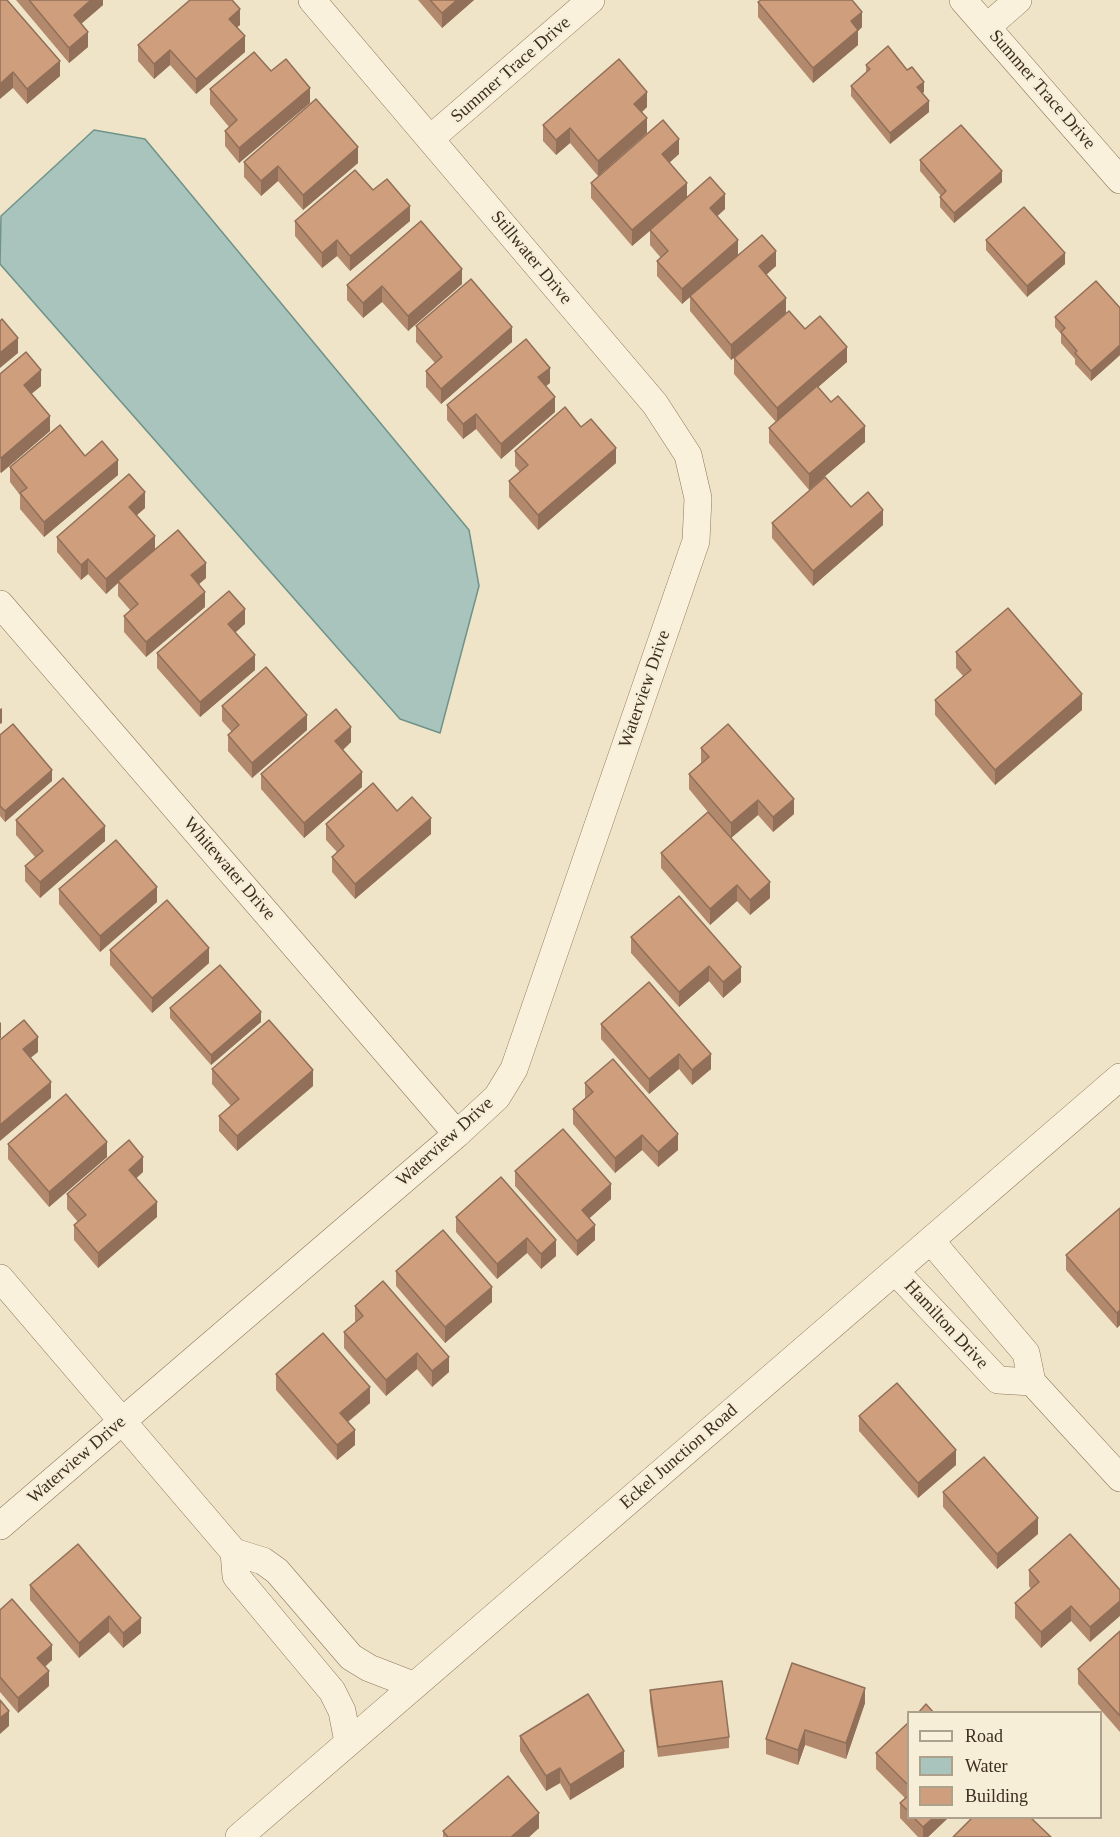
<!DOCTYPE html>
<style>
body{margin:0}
#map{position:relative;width:1120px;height:1837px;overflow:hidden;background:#f0e4c8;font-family:Georgia,serif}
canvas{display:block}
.legend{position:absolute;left:907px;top:1711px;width:195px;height:108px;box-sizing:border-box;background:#f7eed8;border:2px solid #ada18e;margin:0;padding:8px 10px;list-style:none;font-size:18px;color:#3d2e20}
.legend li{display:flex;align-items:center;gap:12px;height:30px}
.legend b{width:30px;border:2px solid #ada18e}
</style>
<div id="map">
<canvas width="1120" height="1837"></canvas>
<ul class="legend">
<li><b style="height:8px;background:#faf1dc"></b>Road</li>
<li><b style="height:16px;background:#a9c4bc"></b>Water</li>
<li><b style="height:16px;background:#cf9f7d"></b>Building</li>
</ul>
</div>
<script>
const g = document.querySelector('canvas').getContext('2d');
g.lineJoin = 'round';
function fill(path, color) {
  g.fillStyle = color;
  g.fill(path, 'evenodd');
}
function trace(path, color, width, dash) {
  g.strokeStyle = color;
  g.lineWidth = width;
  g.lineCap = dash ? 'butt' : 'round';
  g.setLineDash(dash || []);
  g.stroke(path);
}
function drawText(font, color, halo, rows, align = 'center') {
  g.font = font + ' Georgia,serif';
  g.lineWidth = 5;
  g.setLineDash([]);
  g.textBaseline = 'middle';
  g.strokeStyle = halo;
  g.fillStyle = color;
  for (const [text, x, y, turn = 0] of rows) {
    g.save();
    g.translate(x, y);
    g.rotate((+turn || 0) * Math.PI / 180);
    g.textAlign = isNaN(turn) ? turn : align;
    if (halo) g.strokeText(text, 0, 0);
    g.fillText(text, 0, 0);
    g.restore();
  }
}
const water = new Path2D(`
 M94 130 145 139 469 530 479 586 440 733 400 719 0 264 1 216Z`);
const street = new Path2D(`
 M963 0 1120 180
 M987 27 1018 0
 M430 139 591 0
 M0 604 457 1134
 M931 1241 1026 1353 1032 1382 1120 1478
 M895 1271 998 1380 1032 1382
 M0 1278 234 1552 263 1561 277 1571 351 1657 369 1668 413 1685
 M0 1526 457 1134 497 1097 514 1069 696 541 698 498 688 455 655 404 312 0
 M234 1552 236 1576 332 1691 342 1711 348 1742
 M239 1837 1120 1077`);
const wall = new Path2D(`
 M0 0 60 76 27 104 13 88Z
 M16 0H103V5L81 24 88 47 69 63Z
 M418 0H474L442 28Z
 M758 2 862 27 858 31V45L813 83 758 17Z
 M240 25 237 27 245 52 196 94 170 65 154 79 138 61V45Z
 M866 65 924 92 922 93 929 112 890 144 851 96V86L866 73Z
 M271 71 310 103 239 163 225 146V131L229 127 210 104V89Z
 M647 107 642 112 647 133 598 176 570 143 556 155 543 141V125Z
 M679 154 669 163 687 198 725 209 717 216 738 255 776 266 766 275 786 313 731 360 690 311V297L682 304 657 276V261L661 258 650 245V231L632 246 591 198V183Z
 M920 160 1002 182 954 223 940 207V197L941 196 920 171Z
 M244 162 358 163 303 210 278 181 261 196 244 177Z
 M373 190 410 221 350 271 337 256 322 268 295 236V221Z
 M986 240 1065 264 1027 297 986 250Z
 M462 284 408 331 382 302 363 318 347 300V285Z
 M1120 308V355L1091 381 1075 364V359L1061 343V334L1055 327V317Z
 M416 326 512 342 441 404 426 387V371L435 363 416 342Z
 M805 329 847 362 818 387 865 442 809 490 769 443V428L776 422 734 374V358Z
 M0 374 41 386 31 394 50 431 1 473 0 472Z
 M550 383 546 386 555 412 501 459 476 429 463 439 447 420V405Z
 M581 427 616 463 538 530 509 497V481L520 472 515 466V451Z
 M85 456 118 475 44 537 20 509V495L10 482V467Z
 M851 507 883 525 813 586 772 538V523Z
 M145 508 137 515 155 550 206 578 199 584 205 607 146 657 124 632V616L131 611 118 596V583L106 594 88 574 81 580 57 552V537Z
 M245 624 235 632 255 670 200 717 157 668V653Z
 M956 652 1082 710 995 785 935 715V700L963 676 956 668Z
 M222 706 307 730 252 778 228 751V735L232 732 222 721Z
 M0 735 52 781 5 822 0 816Z
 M351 742 343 750 362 787 304 838 261 789V774Z
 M701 748 794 814 773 832 758 815 731 838 770 898 750 915 737 901 710 925 661 868V853L708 812 689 789V774L701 763Z
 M397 811 431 834 355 899 332 872V857L337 852 326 840V824Z
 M16 820 105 841 40 898 25 881V866L35 857 16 835Z
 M59 889 157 902 100 952 59 904Z
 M679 896 741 982 723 998 709 981 679 1007 631 953V937Z
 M110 950 209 963 152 1013 110 965Z
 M649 982 711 1069 692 1085 679 1069 649 1094 601 1039V1024Z
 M170 1008 261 1022 211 1065 170 1018Z
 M212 1069 313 1086 237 1151 219 1131V1116L231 1106 212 1084Z
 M585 1083 678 1150 658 1167 642 1150 615 1173 573 1124V1109L585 1098Z
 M8 1144 107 1157 49 1207 8 1159Z
 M515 1171 611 1199 589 1218 595 1240 577 1256 515 1186Z
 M143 1172 136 1178 157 1217 98 1268 74 1240V1225L78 1222 67 1209V1194Z
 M501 1177 556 1256 541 1269 527 1253 497 1279 456 1232V1217Z
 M1120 1208V1325L1117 1328 1066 1270V1255Z
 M396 1271 492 1302 445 1343 396 1286Z
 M355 1306 449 1372 432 1387 417 1369 386 1396 344 1348V1332L356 1322 355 1321Z
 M276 1374 370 1403 348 1422 355 1445 337 1460 276 1390Z
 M859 1416 956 1465 918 1498 859 1431Z
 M943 1492 1038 1534 997 1569 943 1507Z
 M78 1544 141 1633 123 1648 109 1632 79 1658 30 1600V1585Z
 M1029 1570 1120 1590 1090 1642 1071 1621 1041 1648 1015 1618V1603L1031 1589 1029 1586Z
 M0 1610 52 1660 45 1667 49 1686 18 1713 0 1692Z
 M1120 1631V1732L1078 1684V1669Z
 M650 1690 729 1737V1748L658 1757 650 1701Z
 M865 1703 846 1759 805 1745 798 1765 766 1754V1739Z
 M909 1722V1818H948L928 1837H918L900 1818V1803L905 1798 876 1769V1753Z
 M520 1736 624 1767 570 1800 560 1783 546 1791 520 1751Z
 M539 1828 529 1837H443V1831Z`);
const shadedWall = new Path2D(`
 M91 0H103V5L74 30V15Z
 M457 0H474L442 28V13Z
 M240 9V25L229 34V19Z
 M862 12V27L858 31V45L813 83V68L851 21Z
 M88 32V47L69 63V48Z
 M245 36V52L196 94V79Z
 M170 50V65L154 79V64Z
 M60 61V76L27 104V89Z
 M13 72V88L0 99V84Z
 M924 82V92L917 97V87Z
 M310 88V103L239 163V148Z
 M647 92V107L634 119V104Z
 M929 101V112L890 144V133Z
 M647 118V133L598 176V161Z
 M570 128V143L556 155V140Z
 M679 139V154L662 169V154Z
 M358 147V163L303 210V195Z
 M278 166V181L261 196V181Z
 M1002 171V182L954 223V213Z
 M687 183V198L632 246V230Z
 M725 194V209L710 223V208Z
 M410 206V221L350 271V256Z
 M337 240V256L322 268V253Z
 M738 240V255L682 304V289Z
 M776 251V266L759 281V266Z
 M1065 253V264L1027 297V286Z
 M462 269V284L408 331V316Z
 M382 286V302L363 318V303Z
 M786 298V313L731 360V345Z
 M512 327V342L441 404V389Z
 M18 338V353L0 368V353Z
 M1120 345V355L1091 381V371Z
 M847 347V362L777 423V408Z
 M550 368V383L538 392V377Z
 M41 370V386L24 400V385Z
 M555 397V412L501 459V444Z
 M476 414V429L463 439V424Z
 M50 416V431L1 473V458Z
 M865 426V442L809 490V474Z
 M616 448V463L538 530V515Z
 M118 460V475L44 537V522Z
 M145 492V508L129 522V507Z
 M883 510V525L813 586V571Z
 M155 536V551L118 581V583L106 594V579Z
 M88 559V574L81 580V565Z
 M206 563V578L191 591V575Z
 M205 592V607L146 657V642Z
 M245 609V624L228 639V624Z
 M255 655V670L200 717V702Z
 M1082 694V710L995 785V770Z
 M2 708V723L0 724V709Z
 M307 715V730L252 778V763Z
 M351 727V742L335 757V741Z
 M52 770V781L5 822V811Z
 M362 772V787L304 838V823Z
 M794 799V814L773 832V817Z
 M758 800V815L731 838V823Z
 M431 818V834L355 899V884Z
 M105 826V841L40 898V882Z
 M770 882V898L750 915V900Z
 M737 885V901L710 925V909Z
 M157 887V902L100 952V936Z
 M209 948V963L152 1013V998Z
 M709 966V981L679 1007V992Z
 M741 967V982L723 998V982Z
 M261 1012V1022L211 1065V1055Z
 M1 1022V1038H0V1023Z
 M38 1037V1052L23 1064V1049Z
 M679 1054V1069L649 1094V1079Z
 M711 1054V1069L692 1085V1070Z
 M313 1070V1086L237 1151V1136Z
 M51 1082V1098L0 1141V1125Z
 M678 1134V1150L658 1167V1152Z
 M642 1135V1150L615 1173V1158Z
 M107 1142V1157L49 1207V1192Z
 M143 1157V1172L129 1185V1170Z
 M611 1184V1199L582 1225V1210Z
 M157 1202V1217L98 1268V1253Z
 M595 1225V1240L577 1256V1241Z
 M527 1238V1253L497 1279V1264Z
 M556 1240V1256L541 1269V1254Z
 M492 1287V1302L445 1343V1327Z
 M1120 1310V1325L1117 1328V1313Z
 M417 1353V1369L386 1396V1380Z
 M449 1357V1372L432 1387V1371Z
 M370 1387V1403L340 1428V1413Z
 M355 1430V1445L337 1460V1445Z
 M956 1450V1465L918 1498V1483Z
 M1038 1518V1534L997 1569V1554Z
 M1120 1601V1616L1090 1642V1627Z
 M1071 1606V1621L1041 1648V1632Z
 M109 1616V1632L79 1658V1643Z
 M141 1618V1633L123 1648V1633Z
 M52 1645V1660L37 1673V1658Z
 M49 1671V1686L18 1713V1698Z
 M865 1688V1703L846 1759V1743Z
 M9 1711V1726L0 1734V1718Z
 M805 1730V1745L798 1765V1750Z
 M624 1751V1767L570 1800V1785Z
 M560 1768V1783L546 1791V1776Z
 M539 1813V1828L529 1837H511Z
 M933 1818H948L928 1837H923V1827Z`);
const building = new Path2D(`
 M0 0H7L60 61 27 89 13 72 0 84Z
 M29 0H91L74 15 88 32 69 48Z
 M190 0H232L240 9 229 19 245 36 196 79 170 50 154 64 138 45Z
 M430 0H457L442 13Z
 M761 0H852L862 12 851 21 858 30 813 68 758 2Z
 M888 46 907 70 912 67 924 82 917 87 929 101 890 133 851 86 870 69 866 65Z
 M254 52 271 71 286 59 310 88 239 148 225 131 237 120 210 89Z
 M619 59 647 92 634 104 647 118 598 161 570 128 556 140 543 125Z
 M316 99 358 147 303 195 278 166 261 181 244 162Z
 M663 120 679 139 662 154 687 183 632 230 591 183Z
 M961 125 1002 171 954 213 940 197 946 191 920 160Z
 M355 170 373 190 387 179 410 206 350 256 337 240 322 253 295 221Z
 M710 177 725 194 710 208 738 240 682 289 657 261 668 251 650 230Z
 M1024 207 1065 253 1027 286 986 240Z
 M421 221 462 269 408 316 382 286 363 303 347 285Z
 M762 235 776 251 759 266 786 298 731 345 690 296Z
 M471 279 512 327 441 389 426 371 442 357 416 326Z
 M1096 281 1120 308V345L1091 371 1075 353 1077 351 1061 332 1065 328 1055 317Z
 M789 311 805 329 820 316 847 347 777 408 734 358Z
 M2 319 18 338 0 353V321Z
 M526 339 550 368 538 377 555 397 501 444 476 414 463 424 447 405Z
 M26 352 41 370 24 385 50 416 1 458 0 457V374Z
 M817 386 831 402 838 396 865 426 809 474 769 428Z
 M565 407 581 427 591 419 616 448 538 515 509 481 528 465 515 451Z
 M60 425 85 456 102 441 118 460 44 522 20 493 27 488 10 467Z
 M129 474 145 492 129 507 155 536 106 579 88 559 81 565 57 537Z
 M825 477 851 507 868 492 883 510 813 571 772 523Z
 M178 530 206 563 191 575 205 592 146 642 124 616 138 604 118 581Z
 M229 591 245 609 228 624 255 655 200 702 157 653Z
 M1008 608 1082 694 995 770 935 700 971 670 956 652Z
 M266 667 307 715 252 763 228 735 239 725 222 706Z
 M336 709 351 727 335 741 362 772 304 823 261 774Z
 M13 724 52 770 5 811 0 806V735Z
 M728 724 794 799 773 817 758 800 731 823 689 774 709 757 701 748Z
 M63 778 105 826 40 882 25 866 43 851 16 820Z
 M373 783 397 811 412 797 431 818 355 884 332 857 344 846 326 824Z
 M708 812 770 882 750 900 737 885 710 909 661 853Z
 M116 840 157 887 100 936 59 889Z
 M679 896 741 967 723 982 709 966 679 992 631 937Z
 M167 900 209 948 152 998 110 950Z
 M220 965 261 1012 211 1055 170 1008Z
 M649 982 711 1054 692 1070 679 1054 649 1079 601 1024Z
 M24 1020 38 1037 23 1049 51 1082 0 1125V1040Z
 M269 1020 313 1070 237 1136 219 1116 239 1099 212 1069Z
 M613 1059 678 1134 658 1152 642 1135 615 1158 573 1109 593 1092 585 1083Z
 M66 1094 107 1142 49 1192 8 1144Z
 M563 1129 611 1184 582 1210 595 1225 577 1241 515 1171Z
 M129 1140 143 1157 129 1170 157 1202 98 1253 74 1225 86 1215 67 1194Z
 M501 1177 556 1240 541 1254 527 1238 497 1264 456 1217Z
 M1120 1208V1310L1117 1313 1066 1255Z
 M443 1230 492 1287 445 1327 396 1271Z
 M383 1281 449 1357 432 1371 417 1353 386 1380 344 1332 363 1316 355 1306Z
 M323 1333 370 1387 340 1413 355 1430 337 1445 276 1374Z
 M897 1383 956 1450 918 1483 859 1416Z
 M984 1457 1038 1518 997 1554 943 1492Z
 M1070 1534 1120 1590V1601L1090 1627 1071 1606 1041 1632 1015 1603 1039 1582 1029 1570Z
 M78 1544 141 1618 123 1633 109 1616 79 1643 30 1585Z
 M12 1599 52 1645 37 1658 49 1671 18 1698 0 1677V1610Z
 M1120 1631V1716L1078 1669Z
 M792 1663 865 1688 846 1743 805 1730 798 1750 766 1739Z
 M722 1681 729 1737 658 1747 650 1690Z
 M588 1694 624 1751 570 1785 560 1768 546 1776 520 1736Z
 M0 1700 9 1711 0 1718Z
 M926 1704 934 1713H918Z
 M909 1722V1786L876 1753Z
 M508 1776 539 1813 511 1837H448L443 1831Z
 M909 1795V1812L900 1803Z
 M914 1818H933L923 1827Z
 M972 1818H1031L1051 1837H953Z`);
const streetNames = [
 ["Summer Trace Drive",511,70,-41],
 ["Summer Trace Drive",1042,90,49],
 ["Stillwater Drive",531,258,50],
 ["Waterview Drive",645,689,-71],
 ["Whitewater Drive",229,869,49],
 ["Waterview Drive",445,1142,-42],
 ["Hamilton Drive",946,1325,47],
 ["Eckel Junction Road",679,1457,-41],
 ["Waterview Drive",77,1460,-41]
];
fill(water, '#a9c4bc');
trace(water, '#6f938a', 1.5);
trace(street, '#8d765c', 28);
trace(street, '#faf1dc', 27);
fill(wall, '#b2896c');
fill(shadedWall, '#916f58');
fill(building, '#cf9f7d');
trace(building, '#916f58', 1.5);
drawText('18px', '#3d2e20', '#f7eed8', streetNames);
</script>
